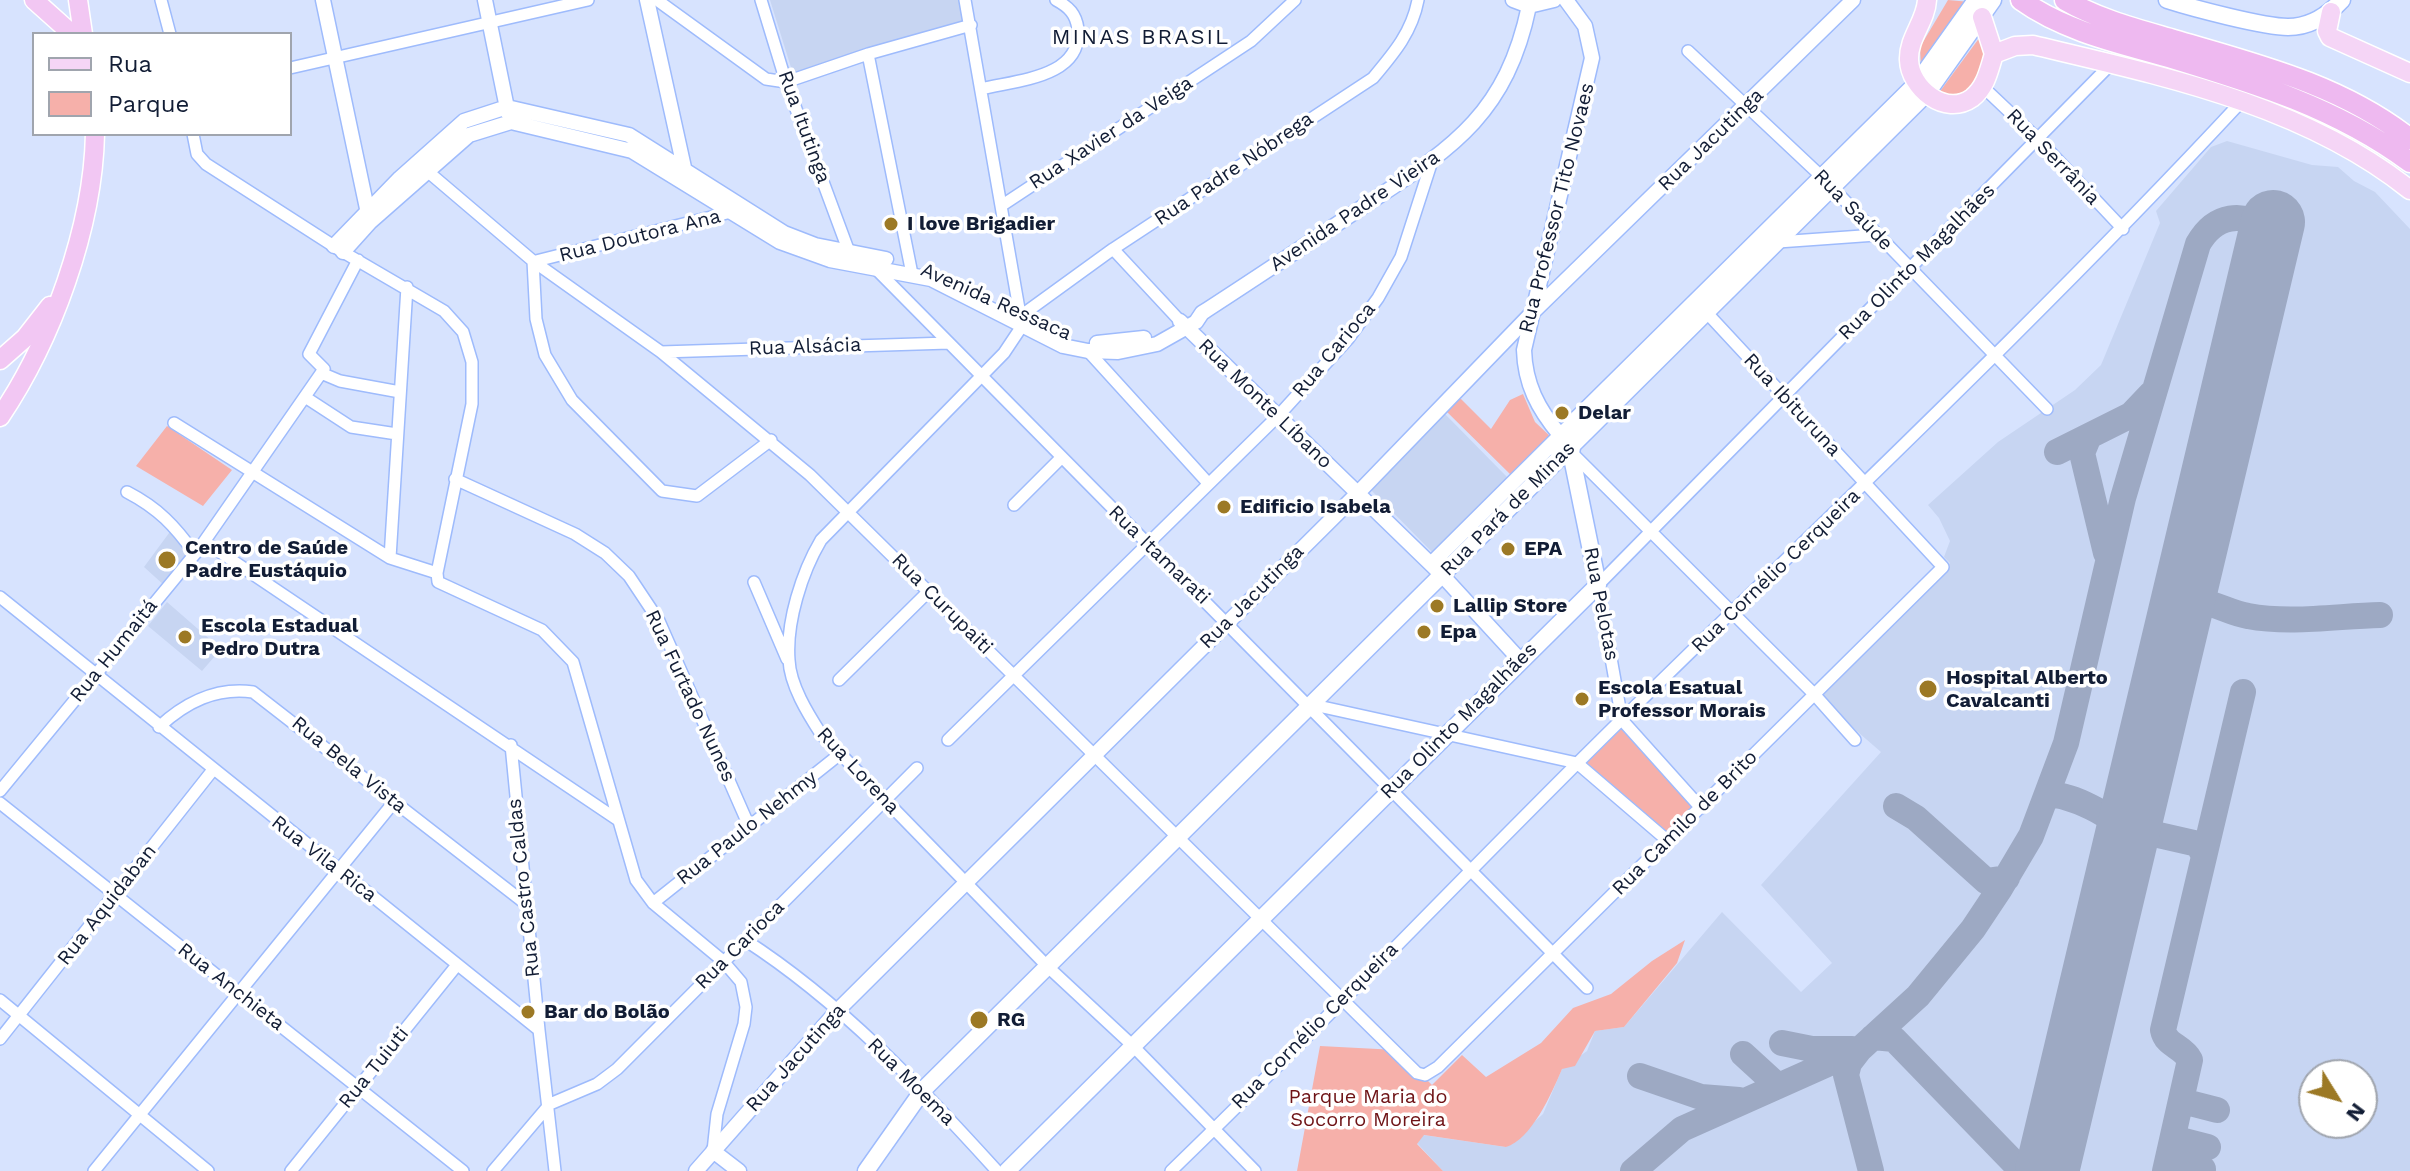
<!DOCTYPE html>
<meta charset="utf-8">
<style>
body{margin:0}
#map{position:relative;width:2410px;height:1171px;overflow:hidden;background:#d7e3fe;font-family:"Work Sans",sans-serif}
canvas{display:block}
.legend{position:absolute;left:32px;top:32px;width:260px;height:104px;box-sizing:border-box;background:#fff;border:2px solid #a0a5ae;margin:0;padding:10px 14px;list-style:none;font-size:24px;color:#121d35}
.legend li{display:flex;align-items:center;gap:16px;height:40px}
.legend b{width:40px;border:2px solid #a0a5ae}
.north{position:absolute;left:2298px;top:1059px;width:80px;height:80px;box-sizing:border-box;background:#fff;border:2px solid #a0a5ae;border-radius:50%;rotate:127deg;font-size:22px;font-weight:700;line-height:32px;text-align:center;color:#121d35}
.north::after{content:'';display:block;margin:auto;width:28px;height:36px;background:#9c7925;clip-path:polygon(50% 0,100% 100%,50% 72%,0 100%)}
</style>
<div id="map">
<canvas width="2410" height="1171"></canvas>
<ul class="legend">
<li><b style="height:10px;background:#f5d5f6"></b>Rua</li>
<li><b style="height:22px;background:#f6b0aa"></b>Parque</li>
</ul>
<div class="north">N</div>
</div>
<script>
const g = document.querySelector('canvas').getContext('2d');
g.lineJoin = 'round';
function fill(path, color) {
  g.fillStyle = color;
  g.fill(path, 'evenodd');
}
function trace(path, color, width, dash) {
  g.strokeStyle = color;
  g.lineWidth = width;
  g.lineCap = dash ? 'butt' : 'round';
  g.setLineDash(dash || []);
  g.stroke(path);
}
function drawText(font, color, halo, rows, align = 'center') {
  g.font = font + ' "Work Sans",sans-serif';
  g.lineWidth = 7;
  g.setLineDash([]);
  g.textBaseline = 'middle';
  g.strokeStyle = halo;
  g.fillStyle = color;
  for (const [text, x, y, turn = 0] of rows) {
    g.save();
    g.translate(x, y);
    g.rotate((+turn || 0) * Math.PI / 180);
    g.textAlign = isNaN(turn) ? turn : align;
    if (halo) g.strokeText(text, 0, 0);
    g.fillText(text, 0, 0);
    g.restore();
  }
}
const built = new Path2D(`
 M770 0H964L970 21 794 77Z
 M2227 141 2312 165 2338 167 2354 181 2375 192 2410 229V1171H1443L1417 1143 1423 1135 1506 1147 1543 1114 1562 1069 1587 1051 1595 1031 1624 1027 1722 912 1801 992 1832 963 1761 885 1881 752 1814 694 1950 563 1944 557 1950 541 1939 518 1928 505 1998 442 2075 390 2101 365 2160 223 2156 211 2211 147ZM2314 1075H2362V1123H2314Z
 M1445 414 1508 478 1433 553 1370 489Z
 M172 529 191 554 165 586 144 567Z
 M167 602 221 649 202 671 148 626Z`);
const green = new Path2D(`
 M1948 0 1970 2 1921 67 1920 47Z
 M1980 37 1989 55 1980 85 1956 97 1938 94Z
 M1523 394 1535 422 1553 439 1512 476 1445 410 1457 395 1491 429 1510 400Z
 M167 426 232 470 203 506 136 466Z
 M1622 724 1695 808 1667 836 1585 761Z
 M1685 940 1677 963 1624 1027 1595 1031 1575 1066 1562 1069C1552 1093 1531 1140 1506 1147L1424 1135 1417 1144 1443 1171H1297L1320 1046 1397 1050 1432 1085 1462 1055 1486 1077 1541 1043 1573 1008 1611 994 1652 961Z`);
const taxiway = new Path2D(`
 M2089 436 2082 453 2106 553
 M2057 452 2131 415 2151 394
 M2182 604C2205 595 2226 613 2248 616 2290 624 2338 616 2380 615
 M2047 796C2064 790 2122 819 2127 836
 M1896 806 1916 818 1986 881 2007 878
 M2126 841 2141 831 2198 844 2203 854
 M1873 1037 1894 1039 2022 1171
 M1782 1043 1812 1049H1852
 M1859 1050 1849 1063 1846 1075 1871 1171
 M1743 1054 1778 1086
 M1640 1076 1701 1097 1739 1100
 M2182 1101 2217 1110
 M2173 1138 2208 1147
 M2168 1158 2203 1169
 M2018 1166 2032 1170 2050 1158
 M1633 1171 1682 1129 1859 1050 1918 996 1973 929 1999 890 2031 836 2066 743 2123 498 2198 244C2215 214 2242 211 2271 230
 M2165 1171 2190 1060C2183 1046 2166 1046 2163 1030L2243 692`);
const runway = new Path2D(`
 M2047 1171 2273 222`);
const minor = new Path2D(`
 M161 0 170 34
 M657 0 766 79 786 82 868 54 971 25
 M761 0 786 82 849 252
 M965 0 1022 326 1004 353 821 540C802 572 786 622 789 660 790 685 808 714 821 734L1047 966 1132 1045 1255 1171
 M1688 51 1822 177 2047 409
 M868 54 912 274
 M290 68 588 0
 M1982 86 2039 140 2123 229
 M981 89C1016 80 1082 78 1078 29 1076 14 1069 7 1056 0
 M193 134 197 154 206 164 343 252 444 311 463 332 472 362V404L437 573 438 582 542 630 573 662 636 880 653 903 723 961 741 982 746 1007 744 1024 717 1114 713 1151
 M426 170 533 261 661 352 810 475 1417 1073 1425 1075 1438 1067 1943 567 1707 313
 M1001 206 1251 41 1295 0
 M1778 242 1876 235
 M1113 249 1180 321
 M533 261 536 319 545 355 572 400 662 491 697 496 771 440
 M536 261 735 211
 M873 266 1587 988
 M1022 315 1113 249 1373 78C1394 53 1412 32 1418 0
 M1088 351 1208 483
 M661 352 949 343
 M321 373 340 381 400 392
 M305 397 351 427 397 434
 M174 423 390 558 437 573
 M1572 453 1814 694 1855 740
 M455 479 575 534 605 553 629 576 659 621 749 826
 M127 492C158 508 175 526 195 554
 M1014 505 1061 458
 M205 542 618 820
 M390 558 407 287
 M754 582 787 659
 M0 597 539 1030 555 1171
 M839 680 930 590
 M1309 704 1577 763 1668 841
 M159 727C186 702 216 687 253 692L526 904
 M948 740 1279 415 1348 339 1378 298 1401 257 1431 164
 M511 745 539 1030
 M0 791 199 549 324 369 309 354 358 260
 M0 803 463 1171
 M1701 808 1622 720 1598 585 2111 64
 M653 903 840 754
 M745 940C841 1002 921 1087 997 1171
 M0 1000 208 1171
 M0 1039 212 771
 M94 1171 394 802
 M291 1171 457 965
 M493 1171 550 1104 597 1084 617 1069 917 768
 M1171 1171C1324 1024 1470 868 1622 719 1830 515 2042 316 2241 102`);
const tertiary = new Path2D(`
 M323 0 369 218
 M485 0 508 113
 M647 0 685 172
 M1513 0 1529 6 1554 0
 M334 246 400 178 464 121 507 107 629 135 784 233 815 245 886 259
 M343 252 370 222 469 135 511 122 632 151 780 242 830 260 931 279 1063 346 1088 351 1118 352 1157 344 1196 322 1202 313C1253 280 1304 246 1355 212 1445 152 1505 121 1529 6
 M1180 321 1442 575 1520 660
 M1097 343 1144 338
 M1558 460 1560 435C1538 409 1525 384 1524 350L1592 58 1585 26 1566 0
 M1431 564 1577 419
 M713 1151 739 1171
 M696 1171 837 1011 1357 494 1531 314 1853 0`);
const secondary = new Path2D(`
 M2167 0C2192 8 2264 27 2288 27 2309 27 2328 15 2342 0
 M866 1171 923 1090 1927 93 1993 0
 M1007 1171 1598 585 1571 453 1577 419 1917 83 1976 0`);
const primary = new Path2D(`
 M1927 0C1926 21 1908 38 1909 60 1910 88 1945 117 1972 98 1986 87 1989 70 1994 54
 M2331 12 2327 31 2330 37 2410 73
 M1982 17 1994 54
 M1994 54 2015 46 2033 45C2163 76 2304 105 2410 190`);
const trunk = new Path2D(`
 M34 0 72 34
 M78 0 83 34
 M0 360 25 338 50 306
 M0 417C52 340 93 228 95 134`);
const motorway = new Path2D(`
 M2021 0C2064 31 2119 43 2169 57 2255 83 2337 108 2410 162
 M2065 0C2100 20 2136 29 2174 40 2256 64 2342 85 2410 139`);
const markers = [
 [891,224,8,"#9c7925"],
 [1562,413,8,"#9c7925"],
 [1224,507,8,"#9c7925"],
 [1508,549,8,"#9c7925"],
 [167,560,10,"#9c7925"],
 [1437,606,8,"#9c7925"],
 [1424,632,8,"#9c7925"],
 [185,637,8,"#9c7925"],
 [1928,689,10,"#9c7925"],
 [1582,699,8,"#9c7925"],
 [528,1012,8,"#9c7925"],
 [979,1020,10,"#9c7925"]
];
const streetNames = [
 ["Rua Itutinga",804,127,70],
 ["Rua Xavier da Veiga",1111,133,-33],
 ["Rua Jacutinga",1711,140,-44],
 ["Rua Serrânia",2053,157,46],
 ["Rua Padre Nóbrega",1234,169,-34],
 ["Rua Professor Tito Novaes",1557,208,-76],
 ["Rua Saúde",1853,210,46],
 ["Avenida Padre Vieira",1355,211,-34],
 ["Rua Doutora Ana",640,236,-14],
 ["Rua Olinto Magalhães",1917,262,-45],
 ["Avenida Ressaca",996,302,24],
 ["Rua Alsácia",805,347,-2],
 ["Rua Carioca",1334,350,-50],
 ["Rua Monte Líbano",1265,404,44],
 ["Rua Ibituruna",1792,405,47],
 ["Rua Pará de Minas",1508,509,-45],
 ["Rua Itamarati",1159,555,44],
 ["Rua Cornélio Cerqueira",1776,571,-44],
 ["Rua Jacutinga",1252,597,-45],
 ["Rua Curupaiti",942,604,45],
 ["Rua Pelotas",1601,604,79],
 ["Rua Humaitá",114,651,-51],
 ["Rua Furtado Nunes",690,696,65],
 ["Rua Olinto Magalhães",1459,721,-45],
 ["Rua Bela Vista",349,765,39],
 ["Rua Lorena",858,771,47],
 ["Rua Camilo de Brito",1685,823,-45],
 ["Rua Paulo Nehmy",747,828,-38],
 ["Rua Vila Rica",324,859,38],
 ["Rua Castro Caldas",524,888,-96],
 ["Rua Aquidaban",107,905,-52],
 ["Rua Carioca",740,945,-45],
 ["Rua Anchieta",231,987,38],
 ["Rua Cornélio Cerqueira",1315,1026,-45],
 ["Rua Jacutinga",796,1058,-48],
 ["Rua Tuiuti",374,1068,-51],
 ["Rua Moema",911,1082,45]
];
const poiNames = [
 ["I love Brigadier",907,224],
 ["Delar",1578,413],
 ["Edificio Isabela",1240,507],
 ["Centro de Saúde",185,548],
 ["Padre Eustáquio",185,571],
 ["EPA",1524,549],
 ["Lallip Store",1453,606],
 ["Escola Estadual",201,626],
 ["Pedro Dutra",201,649],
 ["Epa",1440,632],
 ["Hospital Alberto",1946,678],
 ["Cavalcanti",1946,701],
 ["Escola Esatual",1598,688],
 ["Professor Morais",1598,711],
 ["Bar do Bolão",544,1012],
 ["RG",997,1020]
];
const parkNames = [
 ["Parque Maria do",1368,1097],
 ["Socorro Moreira",1368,1120]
];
const neighbourhoodNames = [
 ["MINAS BRASIL",1141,38]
];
fill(built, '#c7d5f2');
fill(green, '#f6b0aa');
trace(taxiway, '#9da9c3', 26);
trace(runway, '#9da9c3', 64);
trace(minor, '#9ebbfc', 14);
trace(tertiary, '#9ebbfc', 17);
trace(secondary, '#9ebbfc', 19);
trace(primary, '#fff', 21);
trace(trunk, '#fff', 21);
trace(motorway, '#fff', 23);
trace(minor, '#fff', 11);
trace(tertiary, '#fff', 14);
trace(secondary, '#fff', 16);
trace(primary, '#f5d5f6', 18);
trace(trunk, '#f2c7f3', 18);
trace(motorway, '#eeb9f0', 20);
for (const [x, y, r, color] of markers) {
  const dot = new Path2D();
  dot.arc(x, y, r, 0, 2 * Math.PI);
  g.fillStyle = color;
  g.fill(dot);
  trace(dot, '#fff', 3);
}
drawText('20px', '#121d35', '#fff', streetNames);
drawText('bold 20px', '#121d35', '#fff', poiNames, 'left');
drawText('20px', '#6e1316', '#fff', parkNames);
g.letterSpacing = '2px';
drawText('22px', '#121d35', '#fff', neighbourhoodNames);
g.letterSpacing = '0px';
</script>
